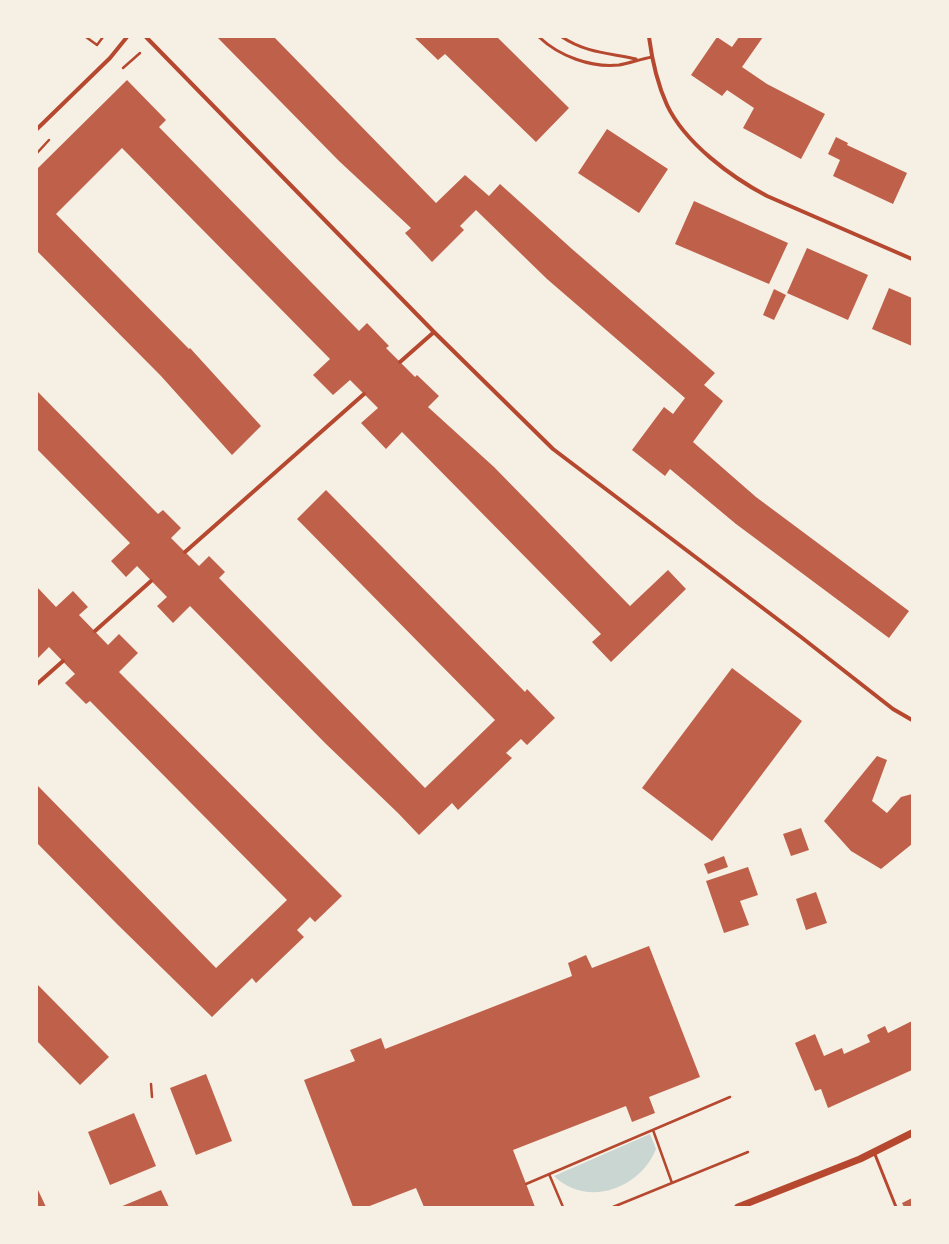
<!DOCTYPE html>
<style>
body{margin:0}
#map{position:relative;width:949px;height:1244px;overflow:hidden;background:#f6efe4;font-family:Lato,sans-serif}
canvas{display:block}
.frame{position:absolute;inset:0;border:38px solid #f6efe4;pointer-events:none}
</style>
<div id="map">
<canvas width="949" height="1244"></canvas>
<div class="frame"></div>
</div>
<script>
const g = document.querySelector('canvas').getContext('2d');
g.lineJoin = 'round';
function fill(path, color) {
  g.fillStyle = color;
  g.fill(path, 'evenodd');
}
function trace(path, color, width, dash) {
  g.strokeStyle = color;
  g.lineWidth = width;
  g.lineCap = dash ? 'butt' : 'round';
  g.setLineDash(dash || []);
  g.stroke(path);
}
const water = new Path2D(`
 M650 1134 656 1149C640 1189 587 1208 554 1176Z`);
const building = new Path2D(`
 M217 37H274L436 203 465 175 489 196 500 184 572 249 715 373 704 385 723 401 693 442 756 497 909 611 889 638 736 524 670 469 665 476 632 450 664 407 673 414 685 398 547 279 477 211 476 210 460 226 464 230 432 262 405 233 411 228 339 161Z
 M414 37H497L569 108 536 142 445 54 438 60Z
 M717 37 732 47 739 37H763L742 67 767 84 825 114 801 159 743 128 754 108 727 90 722 96 691 75Z
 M127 80 166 120 159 127 359 331 367 323 389 346 386 348 415 377 417 375 439 396 428 407 494 467 630 606 668 570 686 589 611 662 592 642 601 634 402 432 386 449 361 423 378 408 350 380 333 395 313 375 330 359 122 148 56 214 189 349 190 348 261 426 232 455 161 376 37 251V169Z
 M607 129 668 169 639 213 578 173Z
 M836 137 848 143 847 145 907 173 893 204 833 176 840 160 828 154Z
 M694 201 788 243 769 284 675 244Z
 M807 248 868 275 848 320 787 293Z
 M889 288 912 298V346L872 329Z
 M774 289 786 295 774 320 763 315Z
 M37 391 158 514 163 510 181 528 171 538 199 566 209 556 225 572 219 578 425 788 495 720 297 519 326 490 525 692 527 689 555 718 527 745 521 739 506 753 512 758 458 810 452 803 419 835 398 813 326 744 190 606 173 623 157 606 167 597 137 566 126 577 111 561 130 543 37 449Z
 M37 587 56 607 73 591 88 607 79 615 108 645 119 634 138 653 119 672 342 896 315 922 310 917 297 930 304 937 256 983 252 978 212 1017 117 924 37 843V785L216 968 287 900 90 701 86 704 65 683 75 674 49 647 38 658 37 657Z
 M732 668 802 721 712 841 642 788Z
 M877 756 887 760 872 801 887 813 901 797 912 794V844L881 869 851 851 824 821Z
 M801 828 809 850 791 856 783 834Z
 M724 856 728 867 708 874 704 864Z
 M748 867 758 895 740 901 749 925 724 933 706 881Z
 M816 892 827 923 806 930 796 899Z
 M649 946 700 1077 649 1097 655 1113 632 1122 626 1106 513 1150 535 1207H424L416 1188 367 1207H353L304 1080 355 1061 350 1050 381 1038 385 1049 572 976 568 963 586 955 592 968Z
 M37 984 109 1057 80 1085 37 1041Z
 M912 1021V1070L828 1108 821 1089 815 1091 795 1043 815 1034 824 1056 842 1048 844 1054 870 1042 867 1035 885 1026 888 1033Z
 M206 1074 232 1141 196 1155 170 1088Z
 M134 1113 156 1166 110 1185 88 1132Z
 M38 1190 46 1207H37V1191Z
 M161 1190 169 1207H120Z
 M912 1198V1207H904L902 1203Z`);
const path = new Path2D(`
 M86 37 97 45 103 37
 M123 68 140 53
 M37 153 49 140
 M151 1084 152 1097
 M653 1130 672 1183
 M549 1174 563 1207
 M526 1184 730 1097
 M613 1207 748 1152`);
const service = new Path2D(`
 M539 37C559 56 591 68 619 65 630 63 641 59 652 57
 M562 37C586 53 609 53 636 59
 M874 1152 896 1207`);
const minor = new Path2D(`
 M146 37 434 332 553 449 801 637 893 709 912 720
 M649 37C652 60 657 83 667 105 685 143 731 177 767 196L912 259
 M37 129 110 58 127 37
 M400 362 434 332
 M185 552 364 394
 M95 631 151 581
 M37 684 63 661`);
const tertiary = new Path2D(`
 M738 1207 860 1159 912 1133`);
fill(water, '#c9d6d2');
fill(building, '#bf614a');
trace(path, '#b5482f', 2.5);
trace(service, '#b5482f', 3);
trace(minor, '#b5482f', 4);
trace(tertiary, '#b5482f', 7);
</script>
